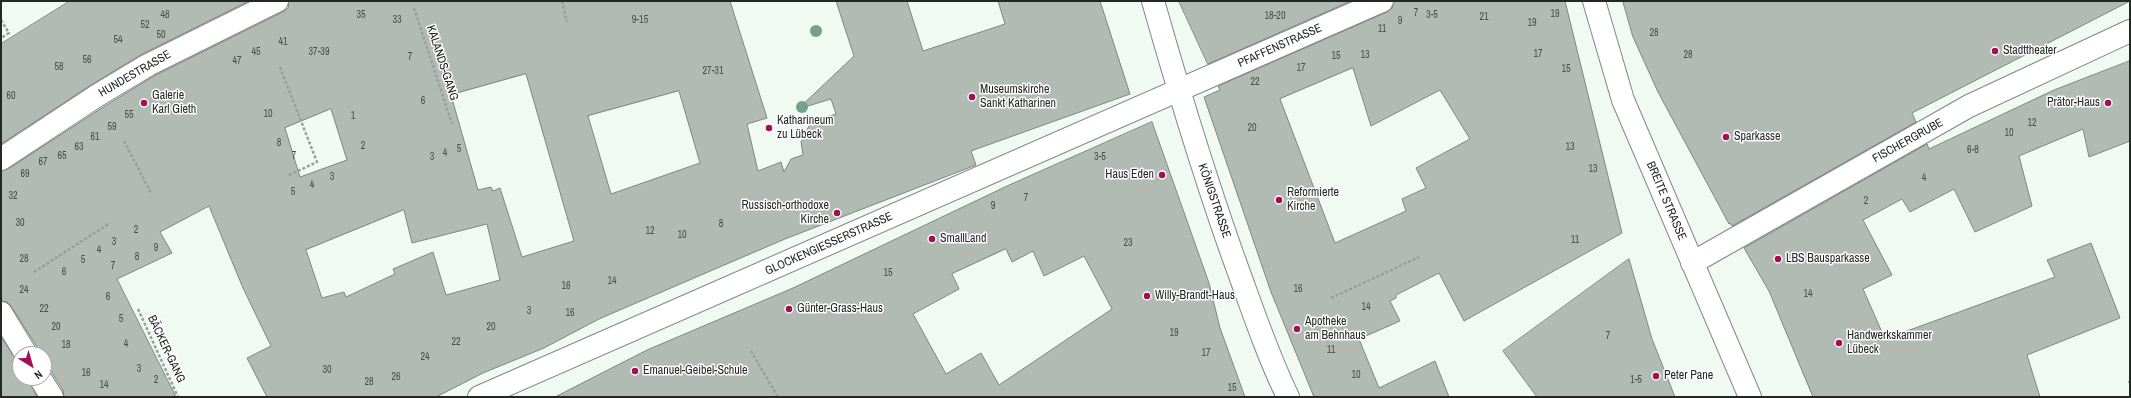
<!DOCTYPE html>
<meta charset="utf-8">
<style>
body{margin:0}
#map{position:relative;width:2131px;height:398px;overflow:hidden;background:#f0faf2;font-family:"Archivo Narrow",sans-serif}
canvas{display:block}
.frame{position:absolute;inset:0;border:2px solid #242825;pointer-events:none}
.north{position:absolute;left:12px;top:346px;width:40px;height:40px;box-sizing:border-box;background:#fff;border:1px solid #a7a9a8;border-radius:50%;rotate:143deg;font-size:11px;font-weight:700;line-height:16px;text-align:center;color:#242825}
.north::after{content:'';display:block;margin:auto;width:14px;height:18px;background:#a30f4f;clip-path:polygon(50% 0,100% 100%,50% 72%,0 100%)}
</style>
<div id="map">
<canvas width="2131" height="398"></canvas>
<div class="frame"></div>
<div class="north">N</div>
</div>
<script>
const g = document.querySelector('canvas').getContext('2d');
g.lineJoin = 'round';
function fill(path, color) {
  g.fillStyle = color;
  g.fill(path, 'evenodd');
}
function trace(path, color, width, dash) {
  g.strokeStyle = color;
  g.lineWidth = width;
  g.lineCap = dash ? 'butt' : 'round';
  g.setLineDash(dash || []);
  g.stroke(path);
}
function drawText(font, color, halo, rows, align = 'center') {
  g.font = font + ' "Archivo Narrow",sans-serif';
  g.lineWidth = 3;
  g.setLineDash([]);
  g.textBaseline = 'middle';
  g.strokeStyle = halo;
  g.fillStyle = color;
  for (const [text, x, y, turn = 0] of rows) {
    g.save();
    g.translate(x, y);
    g.rotate((+turn || 0) * Math.PI / 180);
    g.textAlign = isNaN(turn) ? turn : align;
    if (halo) g.strokeText(text, 0, 0);
    g.fillText(text, 0, 0);
    g.restore();
  }
}
const building = new Path2D(`
 M70 1H249L142 54 91 85 1 144V44Z
 M289 1H730L767 118 747 124 758 171 781 162 784 172 791 159 803 155 801 142 811 122 836 114 831 99 798 109 854 56 836 1H907L923 51 1005 24 998 1H1100L1130 94 971 151 976 165 785 239 715 269 599 319 544 348 483 373 436 397H267L247 358 271 346 243 288 209 206 160 232 172 253 117 279 176 397H64L63 390 51 371 44 366V354H38L37 347 11 306 7 302 1 301V171L8 169 105 106 154 76 283 12 288 8ZM526 74 574 241 522 257 500 188 493 191 491 187 478 190 451 95ZM679 91 700 163 611 194 588 116ZM331 109 347 160 300 177 285 128ZM404 210 412 243 487 224 500 280 446 295 433 252 393 269 395 274 346 297 344 292 322 298 306 250Z
 M1179 1H1351L1208 64Z
 M1394 1H1565L1622 233 1464 321 1439 273 1396 295V298L1390 301 1400 321 1359 339 1379 388 1435 361 1449 397H1314L1271 292 1204 97 1220 90 1218 86 1387 12 1392 8ZM1353 68 1371 126 1440 90 1470 139 1416 168 1426 188 1402 199 1406 211 1335 243 1280 99Z
 M1623 1H2130L1912 113 1916 122 1732 226 1730 223 1729 224 1658 92 1633 37Z
 M2130 61V141L2089 157 2083 129 2019 156 2032 206 1975 232 1954 189 1910 212 1902 199 1863 220 1892 275 1863 289 1885 339 2055 277 2047 260 2091 243 2120 318 2027 355 2040 397H1813L1769 291 1744 248 1927 144 1929 149 2054 90Z
 M1152 122 1209 283 1220 328 1245 397H555L647 350 793 288 1007 186ZM1006 249 1012 262 1033 251 1044 276 1084 256 1112 309 999 385 981 353 946 374 913 314 959 289 952 274Z
 M1629 259 1652 339 1675 397H1537L1503 351Z
 M1 337 20 365V378H28L37 397H1Z`);
const path = new Path2D(`
 M562 1 567 22
 M414 8 452 124
 M1 20 9 33 1 38
 M280 67 317 162 287 176
 M124 141 151 193
 M34 272 110 223
 M1331 298 1419 257
 M138 309 178 397
 M751 351 778 397
 M2129 381 2130 383`);
const minor = new Path2D(`
 M1153 1C1180 96 1208 189 1242 281 1256 320 1270 360 1288 397
 M1594 1 1623 100 1750 397
 M1 159 98 95 148 65 277 1
 M1692 263 1969 106 2130 31
 M1 313 26 354
 M40 378 52 397
 M479 397 1382 1`);
const trees = [
 [816,31],
 [802,107]
];
const markers = [
 [1995,51,4,"#a30f4f"],
 [972,97,4,"#a30f4f"],
 [144,103,4,"#a30f4f"],
 [2108,103,4,"#a30f4f"],
 [769,128,4,"#a30f4f"],
 [1726,137,4,"#a30f4f"],
 [1162,175,4,"#a30f4f"],
 [1279,200,4,"#a30f4f"],
 [837,213,4,"#a30f4f"],
 [932,239,4,"#a30f4f"],
 [1778,259,4,"#a30f4f"],
 [1147,296,4,"#a30f4f"],
 [789,309,4,"#a30f4f"],
 [1297,329,4,"#a30f4f"],
 [1839,343,4,"#a30f4f"],
 [635,371,4,"#a30f4f"],
 [1656,376,4,"#a30f4f"]
];
const numberNames = [
 ["7",1416,13],
 ["19",1555,14],
 ["48",165,15],
 ["35",361,15],
 ["3-5",1432,15],
 ["18-20",1275,16],
 ["21",1484,17],
 ["33",397,20],
 ["9-15",640,20],
 ["9",1400,21],
 ["19",1532,23],
 ["52",145,25],
 ["11",1382,29],
 ["28",1654,33],
 ["50",161,35],
 ["54",118,40],
 ["41",283,42],
 ["45",256,52],
 ["37-39",319,52],
 ["17",1538,54],
 ["13",1365,55],
 ["28",1688,55],
 ["15",1336,56],
 ["7",410,57],
 ["56",87,60],
 ["47",237,61],
 ["58",59,67],
 ["17",1301,68],
 ["15",1566,69],
 ["27-31",713,71],
 ["22",1255,82],
 ["60",11,96],
 ["6",423,101],
 ["10",268,114],
 ["55",129,115],
 ["1",353,116],
 ["12",2032,123],
 ["59",112,127],
 ["20",1252,128],
 ["10",2009,133],
 ["61",95,137],
 ["8",279,143],
 ["2",363,146],
 ["63",79,147],
 ["13",1570,147],
 ["5",459,149],
 ["6-8",1973,150],
 ["4",445,153],
 ["65",62,156],
 ["7",294,156],
 ["3",432,157],
 ["3-5",1100,157],
 ["67",43,162],
 ["13",1593,169],
 ["69",25,174],
 ["3",332,177],
 ["4",1924,178],
 ["4",312,185],
 ["5",293,192],
 ["32",13,196],
 ["7",1026,198],
 ["2",1866,201],
 ["9",993,206],
 ["30",20,223],
 ["8",721,224],
 ["2",136,230],
 ["12",650,231],
 ["10",682,235],
 ["11",1575,240],
 ["3",114,242],
 ["23",1128,243],
 ["9",156,248],
 ["4",99,250],
 ["8",137,257],
 ["28",24,259],
 ["5",83,260],
 ["7",113,266],
 ["6",64,272],
 ["15",888,273],
 ["14",612,281],
 ["16",566,286],
 ["16",1298,289],
 ["24",24,290],
 ["14",1808,294],
 ["6",108,297],
 ["14",1366,307],
 ["22",44,309],
 ["3",529,311],
 ["16",570,313],
 ["5",121,319],
 ["20",56,327],
 ["20",491,327],
 ["19",1174,333],
 ["7",1608,336],
 ["22",456,342],
 ["4",126,344],
 ["18",66,345],
 ["11",1331,350],
 ["17",1206,353],
 ["24",425,357],
 ["3",139,369],
 ["30",327,370],
 ["16",86,373],
 ["10",1356,375],
 ["26",396,377],
 ["2",156,380],
 ["1-5",1636,380],
 ["28",369,382],
 ["14",104,385],
 ["15",1232,388]
];
const streetNames = [
 ["PFAFFENSTRASSE",1280,46,-24],
 ["KALANDS-GANG",442,63,72],
 ["HUNDESTRASSE",135,74,-30],
 ["FISCHERGRUBE",1908,141,-29],
 ["KÖNIGSTRASSE",1214,201,71],
 ["BREITE STRASSE",1666,201,67],
 ["GLOCKENGIESSERSTRASSE",829,244,-24],
 ["BÄCKER-GANG",166,349,65]
];
const poiNames = [
 ["Stadttheater",2003,51],
 ["Museumskirche",980,90],
 ["Sankt Katharinen",980,104],
 ["Galerie",152,96],
 ["Karl Gieth",152,110],
 ["Prätor-Haus",2100,103,"right"],
 ["Katharineum",777,121],
 ["zu Lübeck",777,135],
 ["Sparkasse",1734,137],
 ["Haus Eden",1154,175,"right"],
 ["Reformierte",1287,193],
 ["Kirche",1287,207],
 ["Russisch-orthodoxe",829,206,"right"],
 ["Kirche",829,220,"right"],
 ["SmallLand",940,239],
 ["LBS Bausparkasse",1786,259],
 ["Willy-Brandt-Haus",1155,296],
 ["Günter-Grass-Haus",797,309],
 ["Apotheke",1305,322],
 ["am Behnhaus",1305,336],
 ["Handwerkskammer",1847,336],
 ["Lübeck",1847,350],
 ["Emanuel-Geibel-Schule",643,371],
 ["Peter Pane",1664,376]
];
fill(building, '#b1bbb4');
trace(building, '#7d867f', 1);
trace(minor, '#7f8982', 24);
trace(path, '#979f99', 2.5, [3, 2]);
trace(minor, '#fff', 22);
g.fillStyle = '#71a388';
for (const [x, y] of trees) {
  g.beginPath();
  g.arc(x, y, 6, 0, 2 * Math.PI);
  g.fill();
}
for (const [x, y, r, color] of markers) {
  const dot = new Path2D();
  dot.arc(x, y, r, 0, 2 * Math.PI);
  g.fillStyle = color;
  g.fill(dot);
  trace(dot, '#fff', 1.5);
}
drawText('10px', '#474d49', null, numberNames);
drawText('12px', '#242825', '#fff', streetNames);
drawText('12px', '#242825', '#fff', poiNames, 'left');
</script>
